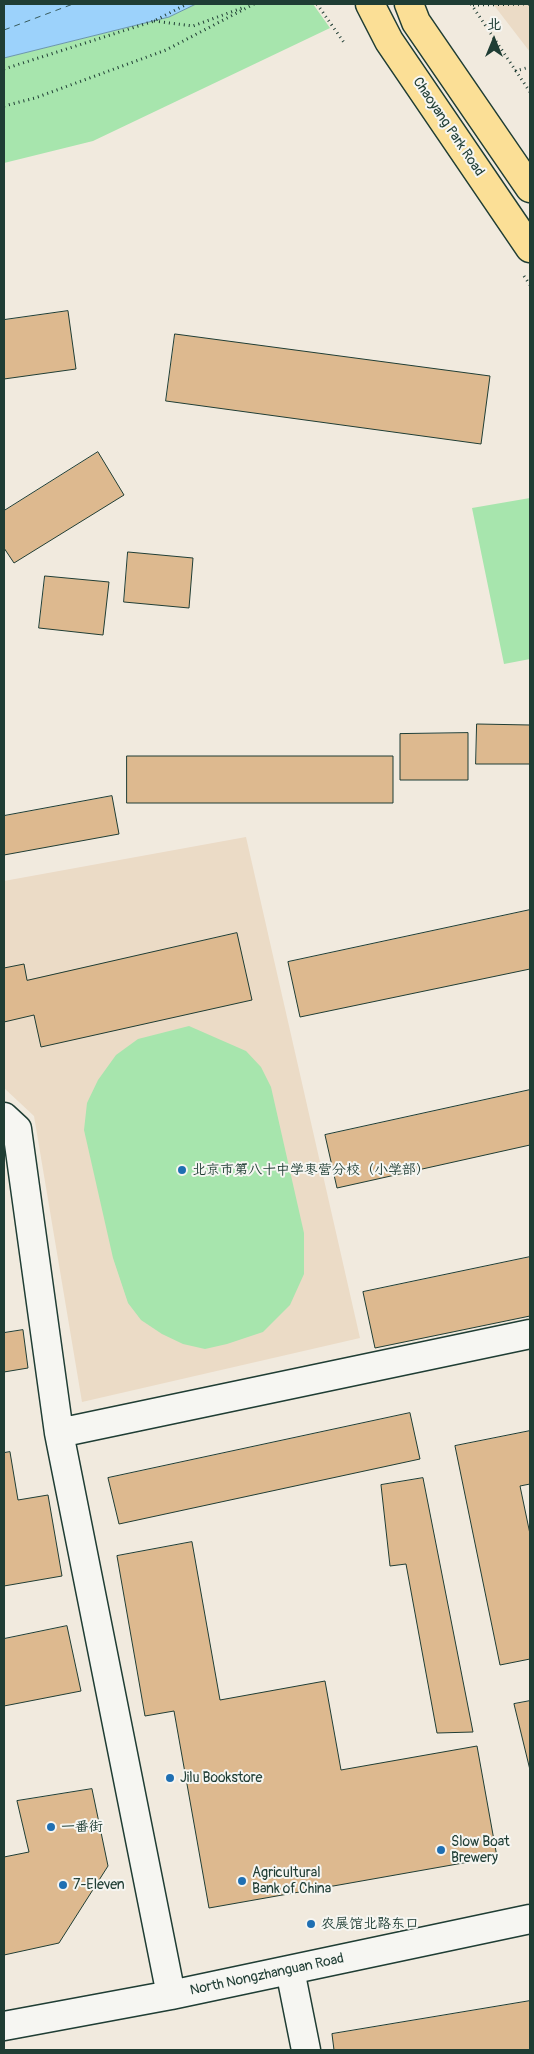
<!DOCTYPE html>
<meta charset="utf-8">
<style>
body{margin:0}
#map{position:relative;width:534px;height:2054px;overflow:hidden;background:#f1eade;font-family:Pangolin,"LXGW WenKai TC",sans-serif}
canvas{display:block}
.frame{position:absolute;inset:0;border:5px solid #1f3d34;pointer-events:none}
.north{position:absolute;left:469px;top:15px;width:50px;height:50px;-webkit-text-stroke:4px #f6f6f2;paint-order:stroke;rotate:0deg;font-size:14px;font-weight:700;line-height:20px;text-align:center;color:#1f3d34}
.north::after{content:'';display:block;margin:auto;width:18px;height:22px;background:#1f3d34;clip-path:polygon(50% 0,100% 100%,50% 72%,0 100%)}
</style>
<div id="map">
<canvas width="534" height="2054"></canvas>
<div class="frame"></div>
<div class="north">北</div>
</div>
<script>
const g = document.querySelector('canvas').getContext('2d');
g.lineJoin = 'round';
function fill(path, color) {
  g.fillStyle = color;
  g.fill(path, 'evenodd');
}
function trace(path, color, width, dash) {
  g.strokeStyle = color;
  g.lineWidth = width;
  g.lineCap = dash ? 'butt' : 'round';
  g.setLineDash(dash || []);
  g.stroke(path);
}
function drawText(font, color, halo, rows, align = 'center') {
  g.font = font + ' Pangolin,"LXGW WenKai TC",sans-serif';
  g.lineWidth = 4;
  g.setLineDash([]);
  g.textBaseline = 'middle';
  g.strokeStyle = halo;
  g.fillStyle = color;
  for (const [text, x, y, turn = 0] of rows) {
    g.save();
    g.translate(x, y);
    g.rotate((+turn || 0) * Math.PI / 180);
    g.textAlign = isNaN(turn) ? turn : align;
    if (halo) g.strokeText(text, 0, 0);
    g.fillText(text, 0, 0);
    g.restore();
  }
}
const built = new Path2D(`
 M493 4H530V52Z
 M246 837 360 1338 82 1402 34 1116 4 1088V881Z`);
const green = new Path2D(`
 M196 4H313L330 28 93 141 4 163V58L169 17Z
 M530 498V659L504 664 472 508Z
 M189 1026 246 1051 261 1067 271 1087 304 1233V1274L290 1305 263 1332 227 1344 205 1349 183 1344 162 1334 141 1320 128 1303 113 1258 84 1130 87 1103 98 1080 116 1055 138 1039Z`);
const water = new Path2D(`
 M4 4H196L169 17 4 58Z`);
const ferry = new Path2D(`
 M4 30 73 4`);
const building = new Path2D(`
 M68 311 76 369 4 379V320Z
 M175 334 490 376 481 444 166 401Z
 M98 452 124 495 14 563 4 548V511Z
 M128 552 193 558 189 608 124 602Z
 M45 576 109 582 103 635 39 628Z
 M477 724 530 725V764H476Z
 M468 733V780H400V734Z
 M127 756H393V803H127Z
 M112 796 119 834 4 855V816Z
 M530 910V969L300 1017 288 962Z
 M237 933 252 1000 41 1047 34 1015 4 1022V968L24 964 27 980Z
 M530 1090V1145L337 1188 325 1135Z
 M530 1257V1316L375 1348 363 1292Z
 M23 1330 28 1368 4 1372V1333Z
 M410 1413 420 1459 119 1524 108 1478Z
 M530 1431V1484L520 1486 530 1534V1659L500 1665 455 1446Z
 M10 1452 18 1500 48 1495 62 1576 4 1586V1453Z
 M423 1478 473 1732 437 1733 406 1564 390 1566 381 1485Z
 M192 1542 220 1700 325 1681 341 1770 477 1746 497 1857 209 1908 174 1711 145 1716 117 1556Z
 M67 1626 81 1691 4 1706V1639Z
 M530 1701V1770L514 1704Z
 M92 1789 108 1866 59 1943 4 1955V1857L29 1852 17 1801Z
 M530 2001V2050H334L332 2034Z`);
const path = new Path2D(`
 M317 4 345 44
 M471 4 530 92
 M473 5 530 4
 M154 21 193 26 242 8
 M4 69 154 21 187 4
 M515 71 530 67
 M4 106 35 98 166 50 254 4
 M524 276 530 285`);
const minor = new Path2D(`
 M4 1117 17 1129 59 1433 171 1995
 M59 1433 530 1334
 M290 1970 306 2050
 M4 2026 171 1995 530 1919`);
const major = new Path2D(`
 M370 4 389 41 530 248
 M409 4 416 22 530 188`);
const markers = [
 [182,1170,5,"#1f6fb2"],
 [170,1778,5,"#1f6fb2"],
 [51,1827,5,"#1f6fb2"],
 [441,1850,5,"#1f6fb2"],
 [242,1881,5,"#1f6fb2"],
 [63,1885,5,"#1f6fb2"],
 [311,1924,5,"#1f6fb2"]
];
const streetNames = [
 ["Chaoyang Park Road",448,127,56],
 ["North Nongzhanguan Road",267,1975,-12]
];
const poiNames = [
 ["北京市第八十中学枣营分校（小学部）",192,1170],
 ["Jilu Bookstore",180,1778],
 ["一番街",61,1827],
 ["Slow Boat",451,1842],
 ["Brewery",451,1858],
 ["Agricultural",252,1873],
 ["Bank of China",252,1889],
 ["7-Eleven",73,1885],
 ["农展馆北路东口",321,1924]
];
fill(built, '#ebdbc6');
fill(green, '#a7e5ad');
fill(water, '#9cd2fb');
trace(water, '#6a96ab', 1);
trace(ferry, '#385b5c', 1, [6, 5]);
fill(building, '#ddb98f');
trace(building, '#1f3d34', 1);
trace(minor, '#1f3d34', 31);
trace(major, '#1f3d34', 31);
trace(path, '#1f3d34', 3, [1, 4]);
trace(minor, '#f6f6f2', 28);
trace(major, '#fbdf96', 28);
for (const [x, y, r, color] of markers) {
  const dot = new Path2D();
  dot.arc(x, y, r, 0, 2 * Math.PI);
  g.fillStyle = color;
  g.fill(dot);
  trace(dot, '#f6f6f2', 2);
}
drawText('14px', '#1f3d34', '#f6f6f2', streetNames);
drawText('14px', '#1f3d34', '#f6f6f2', poiNames, 'left');
</script>
